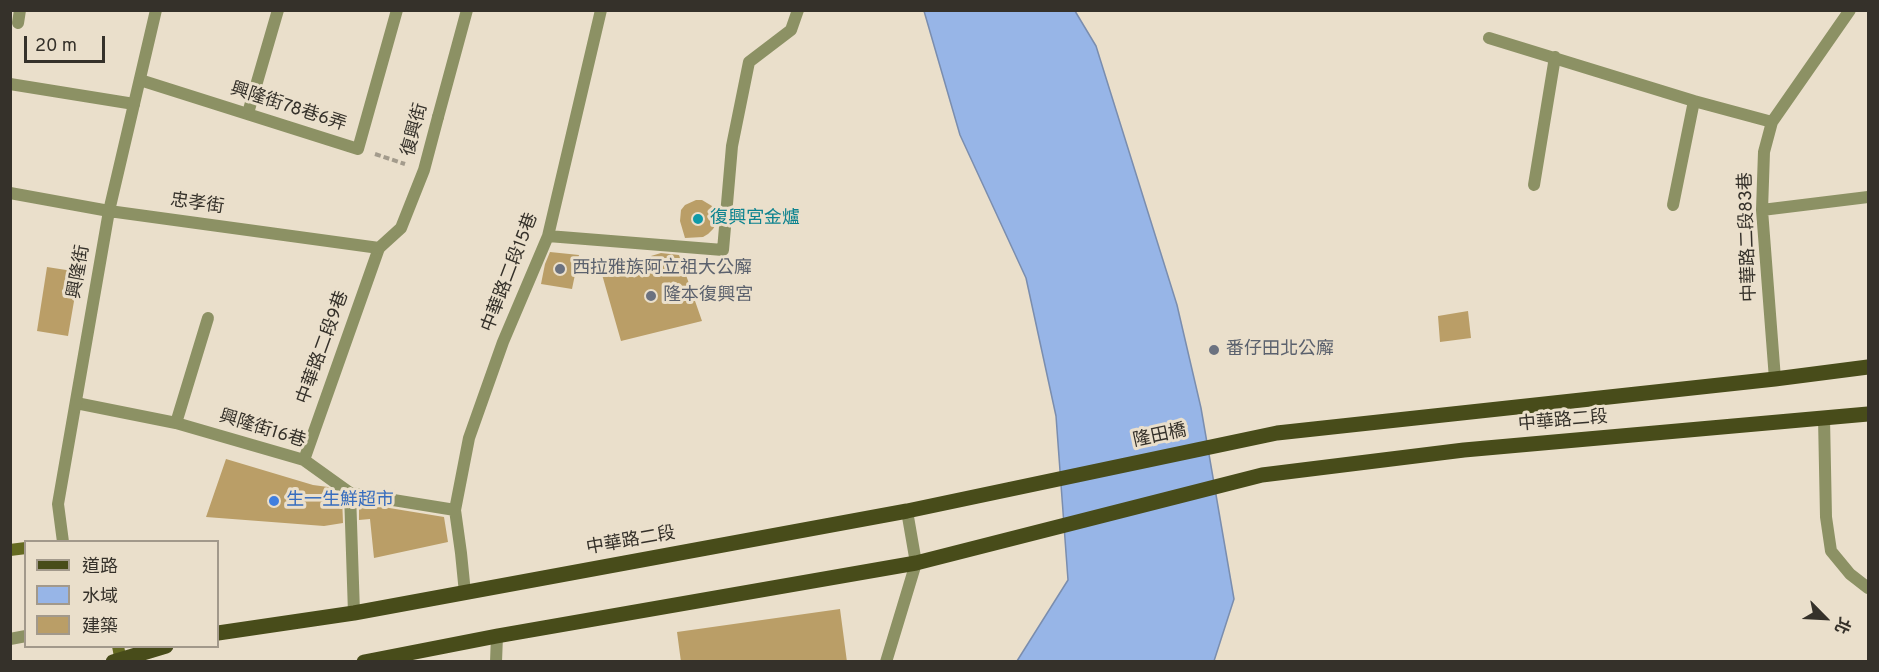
<!DOCTYPE html>
<meta charset="utf-8">
<style>
body{margin:0}
#map{position:relative;width:1879px;height:672px;overflow:hidden;background:#eadfcb;font-family:Overpass,"Noto Sans TC",sans-serif}
canvas{display:block}
.frame{position:absolute;inset:0;border:12px solid #35312a;pointer-events:none}
.legend{position:absolute;left:24px;top:540px;width:195px;height:108px;box-sizing:border-box;background:#eadfcb;border:2px solid #a2998b;margin:0;padding:8px 10px;list-style:none;font-size:18px;color:#35312a}
.legend li{display:flex;align-items:center;gap:12px;height:30px}
.legend b{width:30px;border:2px solid #a2998b}
.north{position:absolute;left:1795px;top:588px;width:60px;height:60px;-webkit-text-stroke:4px #eadfcb;paint-order:stroke;rotate:114deg;font-size:16px;font-weight:700;line-height:24px;text-align:center;color:#35312a}
.north::after{content:'';display:block;margin:auto;width:21px;height:27px;background:#35312a;clip-path:polygon(50% 0,100% 100%,50% 72%,0 100%)}
.scale{position:absolute;left:24px;top:36px;width:81px;height:27px;box-sizing:border-box;border:3px solid #35312a;border-top:0;padding-left:8px;font-size:18px;line-height:21px;white-space:nowrap;color:#35312a;-webkit-text-stroke:4px #eadfcb;paint-order:stroke}
</style>
<div id="map">
<canvas width="1879" height="672"></canvas>
<div class="frame"></div>
<ul class="legend">
<li><b style="height:8px;background:#484c1a"></b>道路</li>
<li><b style="height:16px;background:#97b5e7"></b>水域</li>
<li><b style="height:16px;background:#ba9e67"></b>建築</li>
</ul>
<div class="north">北</div>
<div class="scale">20 m</div>
</div>
<script>
const g = document.querySelector('canvas').getContext('2d');
g.lineJoin = 'round';
function fill(path, color) {
  g.fillStyle = color;
  g.fill(path, 'evenodd');
}
function trace(path, color, width, dash) {
  g.strokeStyle = color;
  g.lineWidth = width;
  g.lineCap = dash ? 'butt' : 'round';
  g.setLineDash(dash || []);
  g.stroke(path);
}
function drawText(font, color, halo, rows, align = 'center') {
  g.font = font + ' Overpass,"Noto Sans TC",sans-serif';
  g.lineWidth = 6;
  g.setLineDash([]);
  g.textBaseline = 'middle';
  g.strokeStyle = halo;
  g.fillStyle = color;
  for (const [text, x, y, turn = 0] of rows) {
    g.save();
    g.translate(x, y);
    g.rotate((+turn || 0) * Math.PI / 180);
    g.textAlign = isNaN(turn) ? turn : align;
    if (halo) g.strokeText(text, 0, 0);
    g.fillText(text, 0, 0);
    g.restore();
  }
}
const water = new Path2D(`
 M924 11H1075L1096 46 1177 305 1201 408 1234 599 1214 661H1017L1068 580 1056 416 1026 278 960 135Z`);
const building = new Path2D(`
 M696 200H702L712 206 717 217 716 224 713 229 708 234 703 237 685 238 680 221 681 210 685 205Z
 M550 252 579 255 572 289 541 284 545 264Z
 M661 253 679 255 702 321 621 341 601 271Z
 M47 267 79 272 68 336 37 331Z
 M1468 311 1471 338 1440 342 1438 316Z
 M226 459 313 485 328 487 334 491V495L342 497 343 523 324 526 206 517Z
 M359 503 444 517 448 542 374 558 370 519 359 520Z
 M840 609 847 662H681L677 632Z`);
const path = new Path2D(`
 M375 154 405 164`);
const service = new Path2D(`
 M18 23 20 10
 M1489 38 1694 101 1772 122
 M140 80 358 149 397 10
 M10 84 134 104
 M248 113 278 10
 M438 117 467 10
 M1534 185 1555 57
 M1673 205 1694 101
 M1762 210 1868 197
 M548 236 723 250 732 146 749 62 791 30 798 10
 M1775 379 1762 210 1764 152 1772 122 1850 10
 M76 403 176 423 304 460 350 493 455 510 461 553 465 593
 M1824 418 1826 517 1831 551 1850 574 1868 588
 M176 423 208 318
 M304 460 379 248
 M350 493 354 613
 M455 510 469 438 503 342 548 236 601 10
 M10 639 26 636`);
const minor = new Path2D(`
 M10 193 109 211 379 248 401 228 424 170 438 117
 M63 542 58 504 109 211 156 10
 M496 662 497 636
 M886 662 916 563 907 511`);
const secondary = new Path2D(`
 M10 550 26 548
 M118 646 121 662`);
const primary = new Path2D(`
 M218 633 354 613 907 511 1277 433 1775 379 1868 367
 M113 662 166 646
 M364 662 497 636 916 563 1262 475 1464 450 1868 414`);
const markers = [
 [698,219,6,"#0f9aa8"],
 [560,269,6,"#6b7280"],
 [651,296,6,"#6b7280"],
 [1214,350,6,"#6b7280"],
 [274,501,6,"#3f7fe0"]
];
const streetNames = [
 ["興隆街78巷6弄",288,108,18],
 ["復興街",416,130,-75],
 ["忠孝街",197,205,8],
 ["中華路二段83巷",1749,237,-92],
 ["興隆街",80,272,-80],
 ["中華路二段15巷",511,273,-69],
 ["中華路二段9巷",324,348,-70],
 ["中華路二段",1563,422,-5],
 ["興隆街16巷",262,430,17],
 ["隆田橋",1160,437,-12],
 ["中華路二段",631,542,-10]
];
const cultureNames = [
 ["復興宮金爐",710,219]
];
const worshipNames = [
 ["西拉雅族阿立祖大公廨",572,269],
 ["隆本復興宮",663,296],
 ["番仔田北公廨",1226,350]
];
const shopNames = [
 ["生一生鮮超市",286,501]
];
fill(water, '#97b5e7');
trace(water, '#7a8dae', 1.5);
fill(building, '#ba9e67');
trace(path, '#a39b8c', 4, [6, 3]);
trace(service, '#8c9164', 12);
trace(minor, '#8c9164', 12);
trace(secondary, '#646a21', 12);
trace(primary, '#484c1a', 15);
for (const [x, y, r, color] of markers) {
  const dot = new Path2D();
  dot.arc(x, y, r, 0, 2 * Math.PI);
  g.fillStyle = color;
  g.fill(dot);
  trace(dot, '#eadfcb', 2);
}
drawText('18px', '#35312a', '#eadfcb', streetNames);
drawText('18px', '#0d838f', '#eadfcb', cultureNames, 'left');
drawText('18px', '#5b616d', '#eadfcb', worshipNames, 'left');
drawText('18px', '#366cbe', '#eadfcb', shopNames, 'left');
</script>
